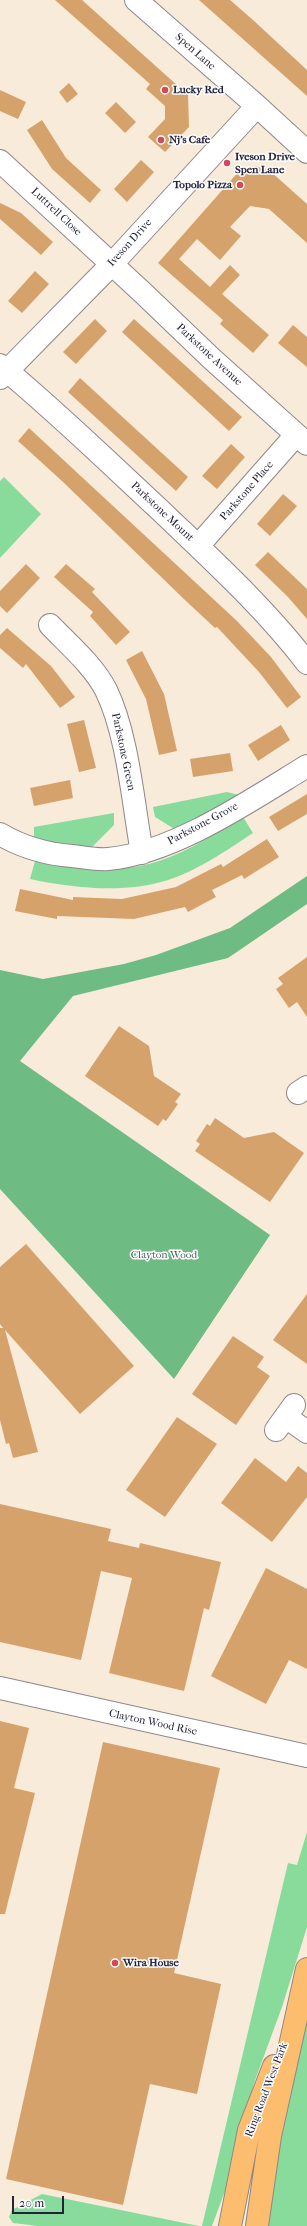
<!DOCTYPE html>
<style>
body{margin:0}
#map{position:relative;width:307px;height:2226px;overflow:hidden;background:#f8ebda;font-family:"IM FELL French Canon",serif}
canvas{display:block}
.scale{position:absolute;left:12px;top:2196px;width:52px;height:18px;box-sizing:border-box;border:2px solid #22223b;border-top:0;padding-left:5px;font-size:12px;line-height:14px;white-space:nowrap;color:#22223b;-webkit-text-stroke:3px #fff;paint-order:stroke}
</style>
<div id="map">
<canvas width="307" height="2226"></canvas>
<div class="scale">20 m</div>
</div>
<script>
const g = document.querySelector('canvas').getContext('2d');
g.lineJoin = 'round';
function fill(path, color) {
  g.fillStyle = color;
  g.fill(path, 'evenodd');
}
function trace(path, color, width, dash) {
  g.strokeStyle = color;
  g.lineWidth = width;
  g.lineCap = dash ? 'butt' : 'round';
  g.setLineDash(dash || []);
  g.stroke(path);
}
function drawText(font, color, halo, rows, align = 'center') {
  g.font = font + ' "IM FELL French Canon",serif';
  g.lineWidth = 3;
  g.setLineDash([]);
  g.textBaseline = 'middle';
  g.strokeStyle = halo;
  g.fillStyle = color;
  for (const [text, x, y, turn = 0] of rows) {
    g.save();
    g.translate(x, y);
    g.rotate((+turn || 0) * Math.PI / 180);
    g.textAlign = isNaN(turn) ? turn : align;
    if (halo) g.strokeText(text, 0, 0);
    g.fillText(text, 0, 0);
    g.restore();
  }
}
const green = new Path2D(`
 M4 477 41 514 0 558V481Z
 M227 792 239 795 176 830 155 817 153 807Z
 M114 813V825L90 849 34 841V827Z
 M243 817 253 833C229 849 195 872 168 880 125 894 73 888 30 879L35 861C75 868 120 874 159 861 189 851 216 833 243 817Z
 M307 1832V1927L282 2007 254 2083 228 2183 212 2226H202L288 1863 297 1865Z
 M307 2018V2226H267L287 2101Z
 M42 2194 199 2226H38L13 2223 9 2217 12 2210Z`);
const forest = new Path2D(`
 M307 876V904L228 958 73 996 20 1061 270 1235 174 1379 0 1189V970L43 979 124 964 156 955 230 928Z`);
const building = new Path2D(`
 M55 0H82L188 95 189 127 165 152 148 137 165 119V106L146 89 150 84Z
 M199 0H230L253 20 307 70V96Z
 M69 83 78 94 67 103 59 92Z
 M0 90 26 102 18 119 0 111Z
 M116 102 136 122 125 133 105 113Z
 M42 120 66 158 101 190 90 203 52 169 27 130Z
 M141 160 154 172 127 202 114 189Z
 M256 166 270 171 307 204V243L269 209 250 206 230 227 241 236 220 260 197 239 179 259 210 287 230 265 240 275 222 294 269 335 253 353 220 324 223 320 158 263 240 170Z
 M0 203 21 213 53 242 41 255 0 219Z
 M35 271 49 284 22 313 8 301Z
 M95 319 107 331 76 364 63 352Z
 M134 319 242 417 229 431 122 332Z
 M293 325 307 337V367L278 343Z
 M80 378 188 477 176 491 68 392Z
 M29 428 237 621 271 657 301 697 287 708 259 672 217 627 215 628 186 601 62 481 18 441Z
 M231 444 245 457 217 489 202 476Z
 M283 494 297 506 270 536 257 524Z
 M268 552 307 589V619L288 597 255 565Z
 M26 564 40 578 7 613 0 606V591Z
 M66 564 95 589 92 592 130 632 116 645 90 616 93 612 54 577Z
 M7 628 51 666 75 697 60 708 26 664 23 668 0 648V635Z
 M142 651 164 694 177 751 159 755 146 699 126 660Z
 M84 720 96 768 79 772 67 724Z
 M281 725 290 740 258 761 248 745Z
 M230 753 233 771 193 777 190 759Z
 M70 780 73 798 34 806 30 788Z
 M307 794V814L278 831 269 817Z
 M267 839 279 857 244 879 242 875 212 890 216 897 188 912 185 907 134 919 57 916V919L15 911 20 889 73 900V897L122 899 176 887 221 864 223 867Z
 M307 957V1017L297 1002 289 1008 276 989 283 984 278 978Z
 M119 1026 149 1046 154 1076 181 1094 175 1102 178 1104 166 1121 163 1119 158 1126 85 1076Z
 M215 1118 244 1138 274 1132 304 1153 270 1202 195 1151 200 1144 196 1141 207 1124 210 1126Z
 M26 1244 134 1366 80 1414 5 1330 38 1452 13 1458 9 1443 6 1444 0 1420V1328H3L0 1324V1267Z
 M307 1294V1364L273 1340Z
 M233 1336 264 1357 257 1367 270 1376 236 1425 192 1394Z
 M177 1417 217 1444 165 1517 126 1490Z
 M255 1458 286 1482 298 1466 307 1473V1497L272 1542 221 1503Z
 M0 1504 111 1529 108 1541 139 1548 140 1543 221 1562 209 1610 204 1608 184 1691 109 1673 132 1578 101 1571 81 1660 0 1642Z
 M266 1568 307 1589V1669L289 1660 266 1704 211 1676Z
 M0 1721 29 1728 14 1788 35 1793 5 1914H0Z
 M103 1742 220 1768 174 1973 221 1984 197 2094 150 2084 123 2205 6 2179Z`);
const minor = new Path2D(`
 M136 0 257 106 307 152
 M0 161 142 292 212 359 307 444
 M0 365C56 411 108 462 161 511 212 560 264 607 307 663
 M0 378 112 264 257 106
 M198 546 296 435
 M50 625C69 645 93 665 106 690 128 735 133 803 142 853
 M0 834C22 847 46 854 72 856 83 857 96 860 108 859 174 853 251 800 307 766
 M298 1093 307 1087
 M286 1417 307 1432
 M276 1430 294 1405
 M0 1688 307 1756`);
const highway = new Path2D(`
 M230 2226 249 2130 274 2066
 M257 2226 270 2136 307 1969`);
const markers = [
 [165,90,4,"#d1495b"],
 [161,140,4,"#d1495b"],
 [227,163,4,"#d1495b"],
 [240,185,4,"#d1495b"],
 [115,1963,4,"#d1495b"]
];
const streetNames = [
 ["Spen Lane",195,52,41],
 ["Luttrell Close",56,212,43],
 ["Iveson Drive",130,243,-48],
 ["Parkstone Avenue",209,355,43],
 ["Parkstone Place",247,491,-49],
 ["Parkstone Mount",162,512,43],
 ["Parkstone Green",123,752,78],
 ["Parkstone Grove",203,824,-28],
 ["Clayton Wood Rise",153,1723,12],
 ["Ring Road West Park",267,2090,-69]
];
const poiNames = [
 ["Lucky Red",173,90],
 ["Nj's Cafe",169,140],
 ["Iveson Drive",235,157],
 ["Spen Lane",235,170],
 ["Topolo Pizza",232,185,"right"],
 ["Wira House",123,1963]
];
const parkNames = [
 ["Clayton Wood",164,1255]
];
fill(green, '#89db9c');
fill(forest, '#6ebb84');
fill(building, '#d6a26c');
trace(minor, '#8d868a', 24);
trace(highway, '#8d868a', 24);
trace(minor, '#fff', 22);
trace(highway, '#fcbd6f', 22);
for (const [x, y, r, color] of markers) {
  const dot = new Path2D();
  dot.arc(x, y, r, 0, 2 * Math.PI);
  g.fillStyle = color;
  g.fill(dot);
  trace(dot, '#fff', 1.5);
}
drawText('11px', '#22223b', '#fff', streetNames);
drawText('bold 11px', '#22223b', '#fff', poiNames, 'left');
drawText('11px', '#46635d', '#fff', parkNames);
</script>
